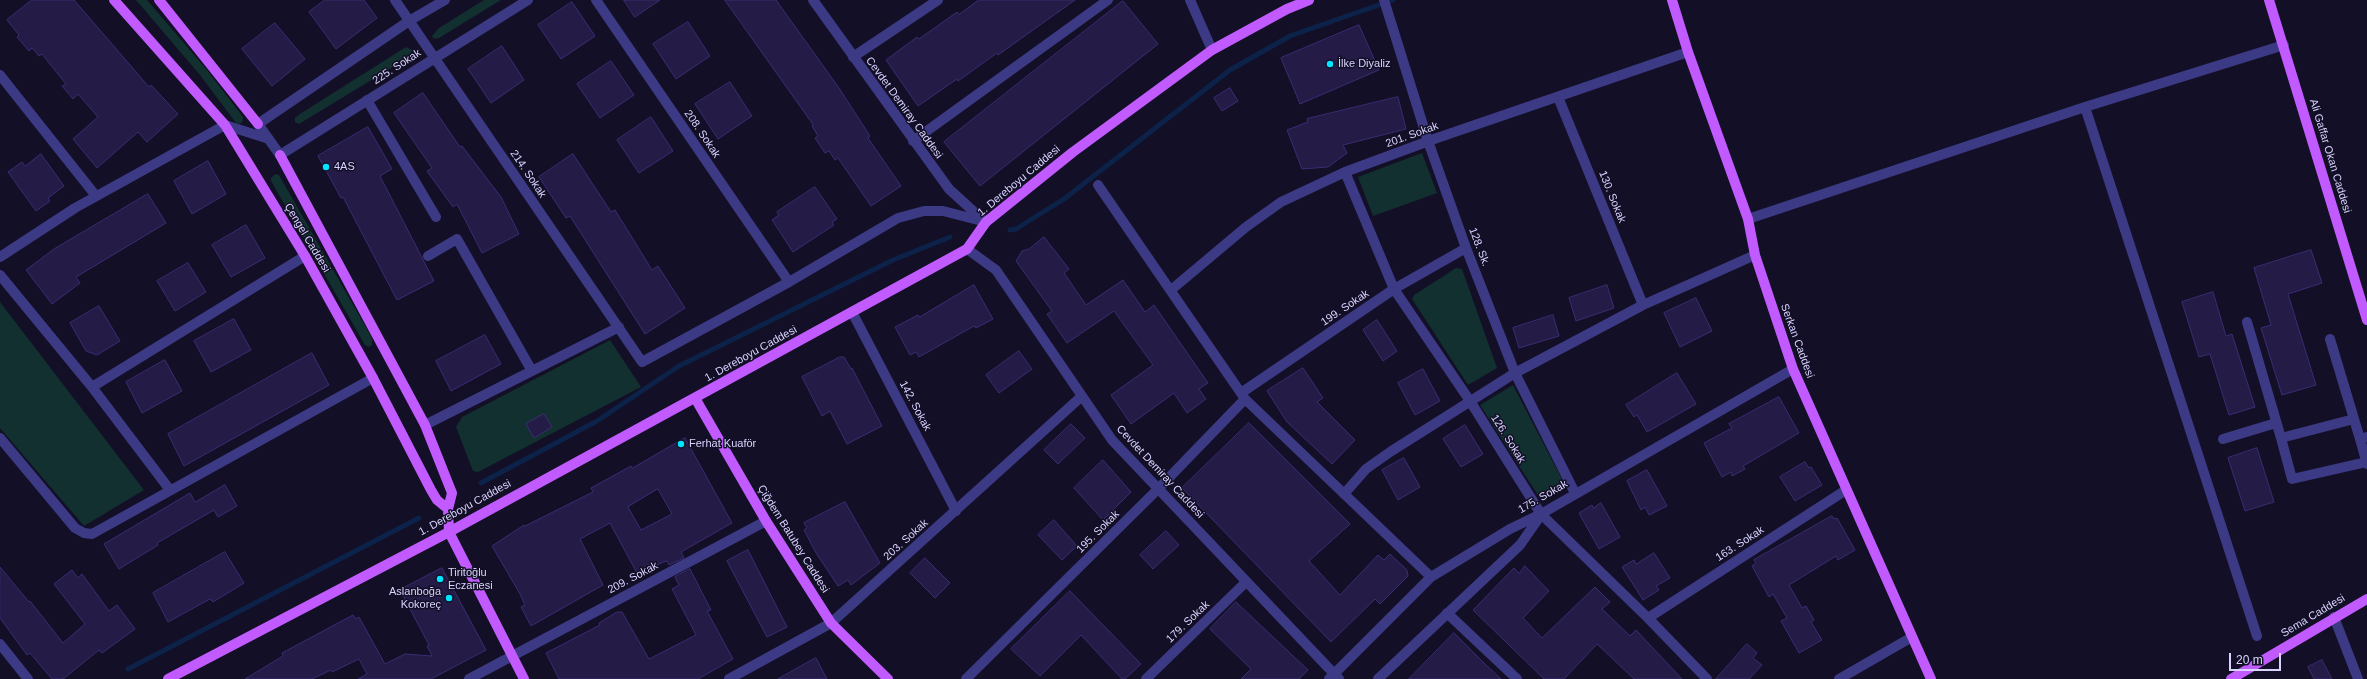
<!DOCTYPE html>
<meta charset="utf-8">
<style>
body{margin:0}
#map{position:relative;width:2367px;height:679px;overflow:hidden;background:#130f26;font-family:Arial,sans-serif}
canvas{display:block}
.scale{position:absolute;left:2229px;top:653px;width:52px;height:18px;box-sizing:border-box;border:2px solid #d9d4ff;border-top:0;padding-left:5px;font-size:12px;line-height:14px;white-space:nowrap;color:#d9d4ff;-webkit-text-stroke:3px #130f26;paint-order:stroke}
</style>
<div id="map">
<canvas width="2367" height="679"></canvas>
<div class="scale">20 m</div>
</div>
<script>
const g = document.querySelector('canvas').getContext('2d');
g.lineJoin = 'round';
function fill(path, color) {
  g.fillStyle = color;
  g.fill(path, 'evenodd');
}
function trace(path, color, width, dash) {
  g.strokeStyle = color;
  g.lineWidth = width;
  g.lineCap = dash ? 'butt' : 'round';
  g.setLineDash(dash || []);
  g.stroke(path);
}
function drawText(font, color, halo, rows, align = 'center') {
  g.font = font + ' Arial,sans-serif';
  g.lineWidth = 3;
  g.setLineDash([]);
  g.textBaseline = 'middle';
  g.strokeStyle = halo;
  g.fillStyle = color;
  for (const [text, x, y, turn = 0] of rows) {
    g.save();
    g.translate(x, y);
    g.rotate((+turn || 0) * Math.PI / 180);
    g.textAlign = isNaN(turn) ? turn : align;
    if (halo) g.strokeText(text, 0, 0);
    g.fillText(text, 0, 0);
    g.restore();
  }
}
const green = new Path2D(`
 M136 0H147L207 70 243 117V121L240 124 236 123 200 75Z
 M484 0H501L439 38 434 39 432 36 439 28Z
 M406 47 412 50 411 56 299 124 295 122V118L300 114Z
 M1422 153 1437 193 1373 216 1358 177Z
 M275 174 279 175 372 338V345L369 347 365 345 271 181V178Z
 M1456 268 1462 269 1497 368 1468 385 1412 299 1414 295Z
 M0 302 144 490 84 526 0 428Z
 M610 340 641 387 478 472 473 471 456 427 462 417Z
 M1513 385 1566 487 1541 500 1480 405Z`);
const stream = new Path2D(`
 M1010 230 1016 229 1064 199 1230 70 1290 36 1393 0
 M481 483 597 421 679 366 893 260 950 237
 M128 669 419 518`);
const building = new Path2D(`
 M32 0H74L149 87 151 85 178 114 147 142 138 132 97 168 73 139 98 117 78 94 73 99 62 86 66 84 42 54 39 56 32 48 29 51 17 37 19 35 7 20Z
 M325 0H364L377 18 336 49 309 12Z
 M624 0H660L635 17Z
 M725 0H776L839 88 870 136 868 138 901 186 871 206 838 158 835 160 829 151 825 153 815 138 818 136 812 126 813 125Z
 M979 0H1075L998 55 997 53 958 81 957 79 918 106 886 60 917 37 919 39 957 12 959 14Z
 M1123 1 1158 44 980 186 944 142Z
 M572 2 595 36 561 59 538 25Z
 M688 22 710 56 676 79 653 44Z
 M275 23 305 59 272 86 242 49Z
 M1359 25 1379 70 1300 104 1281 58Z
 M502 46 524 80 491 103 468 69Z
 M611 61 634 95 600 118 577 84Z
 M730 82 752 116 718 139 695 104Z
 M1230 88 1238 101 1222 111 1214 98Z
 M423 93 460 147 462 146 501 197 519 234 482 253 457 204 453 207 427 171 432 168 394 113Z
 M1398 97 1406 129 1343 145 1347 153 1328 167 1302 169 1287 130 1308 122 1307 119Z
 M651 117 673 151 639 173 617 140Z
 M368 127 392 169 380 176 434 281 397 300 343 197 341 198 318 156Z
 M41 154 64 186 48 198 50 201 36 211 8 172 22 162 25 166Z
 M573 154 611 212 615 210 652 270 658 266 685 308 645 334 570 216 566 218 539 177Z
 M208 161 226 194 192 214 174 181Z
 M815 187 837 219 832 222 834 225 793 252 772 220 779 215 777 212Z
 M148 194 166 223 76 277 80 283 52 304 26 270 54 249Z
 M246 225 265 258 231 277 212 245Z
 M1044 237 1069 269 1064 273 1086 305 1123 280 1145 312 1154 305 1208 383 1199 389 1206 399 1187 413 1174 393 1131 424 1111 395 1153 365 1114 311 1067 343 1047 314 1052 311 1016 261 1022 251 1029 249Z
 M2311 250 2322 283 2288 294 2316 385 2282 395 2261 328 2271 325 2254 268Z
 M188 263 206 292 175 311 157 281Z
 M974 285 993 319 976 328 974 326 919 357 916 352 910 355 895 327 918 315 919 317Z
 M1607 285 1614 308 1576 321 1569 298Z
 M2213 292 2226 336 2232 334 2255 407 2229 415 2210 354 2199 357 2182 302Z
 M1696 298 1712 331 1680 347 1664 313Z
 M99 306 120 341 97 355 86 351 70 323Z
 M1553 315 1559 336 1519 348 1513 328Z
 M234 319 251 350 211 372 194 341Z
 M1377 320 1397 351 1383 361 1363 330Z
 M485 335 501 364 451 391 436 361Z
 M1019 351 1032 369 999 393 986 375Z
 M312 353 329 385 184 466 168 434Z
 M840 357H844L851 369 852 368 882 426 847 444 830 411 822 416 802 377Z
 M165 360 182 391 142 413 126 382Z
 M1303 368 1323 398 1317 402 1355 440 1332 464 1287 422 1267 391Z
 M1423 369 1440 401 1415 415 1398 383Z
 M1677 373 1696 404 1647 432 1637 415 1634 417 1626 405Z
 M1779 397 1799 433 1743 466 1745 469 1732 476 1731 472 1722 477 1704 443 1732 428 1729 424Z
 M544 414 552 427 534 438 526 424Z
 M1249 423 1350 524 1309 561 1340 595 1378 555 1384 560 1390 554 1407 570 1408 576 1380 604 1375 599 1331 642 1182 488Z
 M1071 424 1085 438 1058 464 1044 450Z
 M1465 425 1483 454 1461 467 1443 439Z
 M685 438 732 523 681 552 684 558 669 565 667 561 663 562 638 575 610 523 580 539 603 585 531 626 521 607 525 605 520 594 492 546 524 525 525 526 593 492 591 488 631 466 632 468ZM658 489 672 514 641 530 628 507Z
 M2257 448 2274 502 2245 511 2228 458Z
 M1404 458 1420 487 1398 500 1382 470Z
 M1103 460 1131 492 1103 520 1074 488Z
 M1805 462 1809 468 1811 467 1822 485 1795 501 1780 477Z
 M1647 470 1667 506 1649 515 1645 507 1641 510 1627 481Z
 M225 485 237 506 218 517 214 510 157 543 158 545 119 569 104 544 190 493 195 502Z
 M845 502 880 563 851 585 848 580 838 586 816 553 804 530 807 528 804 523Z
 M1601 503 1620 537 1599 549 1579 513 1592 505 1593 508Z
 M1832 516 1834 519 1837 518 1855 550 1838 560 1836 556 1789 585 1802 608 1806 606 1814 620 1811 622 1822 640 1799 653 1781 621 1787 618 1773 594 1769 597 1752 566 1756 563 1754 560Z
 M1054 520 1077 546 1062 560 1038 535Z
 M1166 531 1179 545 1153 569 1140 555Z
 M748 550 787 627 767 637 727 561Z
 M225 552 244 583 213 602 210 599 168 622 153 593Z
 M1654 553 1670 578 1656 586 1659 590 1643 600 1622 567 1634 560 1636 564Z
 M925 558 950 583 935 598 910 573Z
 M1525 566 1549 591 1523 618 1542 638 1595 587 1610 602 1602 609 1630 636 1636 630 1682 679H1634L1597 644 1564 679H1544L1473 610 1514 568 1519 573Z
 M0 567 29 602 30 601 63 643 85 624 54 584 72 570 78 578 82 574 109 611 117 605 135 629 102 653 99 650 63 679H52L30 653 27 655 0 618Z
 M442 568 486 650 431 679H358L367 674 359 659 332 672 331 670 312 679H245L283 656 282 653 353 615 356 619 359 617 385 664 405 654 432 656 427 646 429 645 400 590Z
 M690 569 711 610 707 611 733 659 698 679H559L546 653 600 625 599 623 617 612H622L649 659 696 635 672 589 679 585 675 577Z
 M1070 591 1141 664 1125 679H1122L1081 635 1040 676 1011 649Z
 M1236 602 1308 670 1299 679H1241L1251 669 1210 629Z
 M1454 633 1485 664 1501 679H1409Z
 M1747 644 1757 653 1753 658 1762 665 1749 679H1716Z
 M816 658 827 679H778Z
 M2322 660 2332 679H2314L2308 667Z`);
const minor = new Path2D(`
 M395 0 642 362 789 282 898 218 924 211H943L986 222
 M445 0 409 21 258 124 280 155 528 0
 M596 0 789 282
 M813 0 949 189 984 221
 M1190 0 1212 50
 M1384 0 1428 141 1466 248 1515 373 1575 493
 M853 57 938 0
 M0 75 96 196
 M1558 97 1643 305
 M367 100 436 217
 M2085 107 2284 45
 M913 141 1108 0
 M1345 172 1394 289 1470 401 1541 514 1648 618 1707 679
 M1098 185 1245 399 1431 577
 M1748 219 2085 107 2257 636
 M967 249 996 270 1112 440 1339 679
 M428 256 457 239 532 371
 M0 257 75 208 225 125 269 139
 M0 275 92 387 170 490
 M1171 290 1246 227 1281 202 1345 172 1437 138 1688 52
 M852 312 956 511
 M2247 322 2281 438 2354 419
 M2330 339 2360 439 2367 437
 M92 387 305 256
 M1241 393 1394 289 1466 248
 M425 425 619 327
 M0 438 75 528 84 533 92 534 373 378
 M2281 438 2292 479 2366 462
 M2223 439 2276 423
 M2360 439 2367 464
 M1344 494 1366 469 1390 452 1515 373 1643 305 1755 255
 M1447 613 1517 679
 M2334 617 2358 679
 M1648 618 1846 490
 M0 644 28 679
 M469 679 766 521
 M729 679 831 623 1082 396
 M966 679 1158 489 1245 399
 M1146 679 1246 582
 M1329 679 1431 577 1510 529 1541 514 1793 369
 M1378 679 1520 545 1541 515
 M1839 679 1912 637`);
const major = new Path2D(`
 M114 0 225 125 305 256 373 378 431 490 437 500 448 509
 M159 0 258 124
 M1672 0 1688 52 1748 219 1755 255 1793 369 1931 679
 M2269 0 2367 320
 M280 155 425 425 452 493 448 509 449 532 524 679
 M695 398 766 521 831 623 888 679
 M168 679 449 532 967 249 986 222 1073 152 1212 50 1287 9 1309 0
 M2231 679 2367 599`);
const markers = [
 [1330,64,4,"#00e5ff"],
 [326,167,4,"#00e5ff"],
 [681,444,4,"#00e5ff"],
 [440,579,4,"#00e5ff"],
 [449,598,4,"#00e5ff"]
];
const poiNames = [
 ["İlke Diyaliz",1338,64],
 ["4AS",334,167],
 ["Ferhat Kuaför",689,444],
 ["Tiritoğlu",448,573],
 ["Eczanesi",448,586],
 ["Aslanboğa",441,592,"right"],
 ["Kokoreç",441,605,"right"]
];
const streetNames = [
 ["225. Sokak",397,67,-33],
 ["Cevdet Demiray Caddesi",904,108,54],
 ["208. Sokak",702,134,56],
 ["201. Sokak",1412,135,-20],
 ["Ali Gaffar Okan Caddesi",2330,156,73],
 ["214. Sokak",528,174,56],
 ["1. Dereboyu Caddesi",1019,181,-40],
 ["130. Sokak",1612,197,68],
 ["Çengel Caddesi",307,238,59],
 ["128. Sk.",1479,247,69],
 ["199. Sokak",1345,308,-34],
 ["Serkan Caddesi",1797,341,70],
 ["1. Dereboyu Caddesi",751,354,-29],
 ["142. Sokak",915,406,62],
 ["126. Sokak",1508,439,58],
 ["Cevdet Demiray Caddesi",1160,472,47],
 ["175. Sokak",1543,497,-30],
 ["1. Dereboyu Caddesi",465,508,-29],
 ["195. Sokak",1098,532,-45],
 ["Çiğdem Batubey Caddesi",793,539,58],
 ["203. Sokak",906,540,-42],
 ["163. Sokak",1740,544,-33],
 ["209. Sokak",633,578,-28],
 ["Sema Caddesi",2313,616,-31],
 ["179. Sokak",1188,622,-44]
];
fill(green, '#12302f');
trace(stream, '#0c2248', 5);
fill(building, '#241b47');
trace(building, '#3b2d73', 1);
trace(minor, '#3d3a85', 10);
trace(major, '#c25bff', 10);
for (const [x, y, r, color] of markers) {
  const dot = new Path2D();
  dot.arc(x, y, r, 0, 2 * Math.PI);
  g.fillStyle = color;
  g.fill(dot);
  trace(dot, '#130f26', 1.5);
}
drawText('11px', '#d9d4ff', '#130f26', poiNames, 'left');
drawText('11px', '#d9d4ff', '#130f26', streetNames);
</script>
